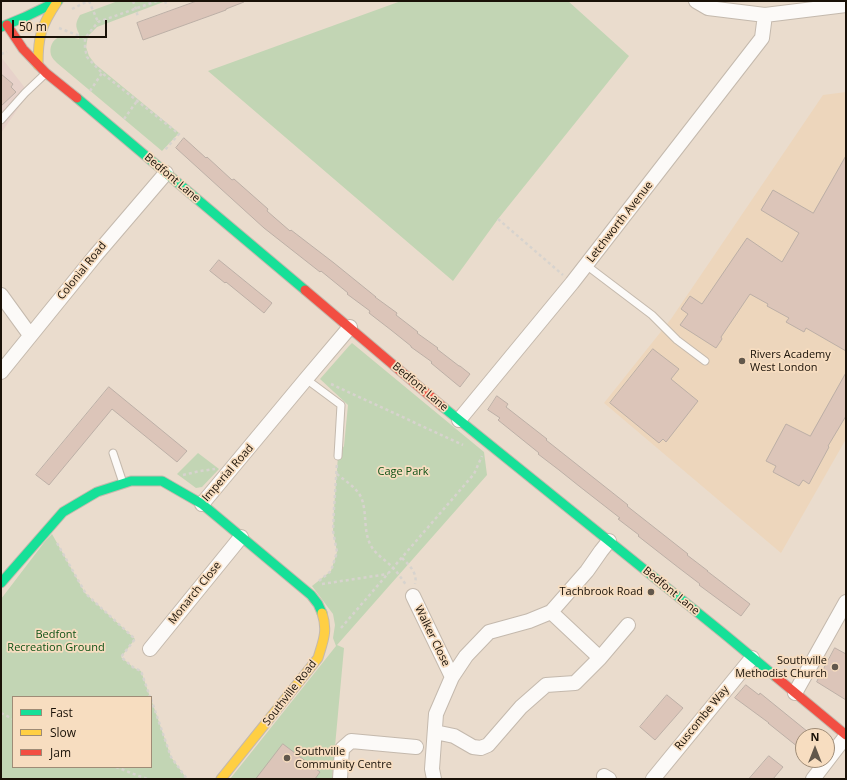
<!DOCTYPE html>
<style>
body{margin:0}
#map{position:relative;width:847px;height:780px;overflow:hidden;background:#eadccd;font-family:"Open Sans",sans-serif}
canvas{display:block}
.frame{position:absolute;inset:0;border:2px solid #191107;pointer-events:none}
.legend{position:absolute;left:12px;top:696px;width:140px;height:72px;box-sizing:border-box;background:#f7ddc0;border:1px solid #9e8b76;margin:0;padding:5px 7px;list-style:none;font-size:12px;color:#191107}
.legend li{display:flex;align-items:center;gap:8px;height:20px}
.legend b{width:20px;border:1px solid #9e8b76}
.north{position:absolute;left:795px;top:728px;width:40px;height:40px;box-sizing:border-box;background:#f7ddc0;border:1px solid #9e8b76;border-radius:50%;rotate:0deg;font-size:11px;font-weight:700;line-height:16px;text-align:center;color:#191107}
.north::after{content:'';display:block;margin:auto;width:14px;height:18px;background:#62584c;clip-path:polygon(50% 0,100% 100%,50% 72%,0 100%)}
.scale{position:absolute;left:12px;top:20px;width:95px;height:18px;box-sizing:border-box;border:2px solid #191107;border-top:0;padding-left:5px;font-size:12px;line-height:14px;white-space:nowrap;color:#191107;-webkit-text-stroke:3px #f7ddc0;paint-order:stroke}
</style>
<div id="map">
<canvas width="847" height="780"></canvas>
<div class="frame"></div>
<ul class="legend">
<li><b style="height:5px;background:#16e098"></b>Fast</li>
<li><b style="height:5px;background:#ffcf43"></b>Slow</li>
<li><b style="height:5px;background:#f24e42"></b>Jam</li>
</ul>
<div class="north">N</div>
<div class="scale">50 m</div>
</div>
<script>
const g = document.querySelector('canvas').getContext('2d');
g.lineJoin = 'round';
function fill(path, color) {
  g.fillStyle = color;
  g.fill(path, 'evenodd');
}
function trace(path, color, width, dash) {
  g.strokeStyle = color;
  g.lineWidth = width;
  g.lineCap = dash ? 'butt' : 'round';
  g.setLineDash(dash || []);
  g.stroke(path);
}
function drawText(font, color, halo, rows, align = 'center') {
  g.font = font + ' "Open Sans",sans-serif';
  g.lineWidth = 3.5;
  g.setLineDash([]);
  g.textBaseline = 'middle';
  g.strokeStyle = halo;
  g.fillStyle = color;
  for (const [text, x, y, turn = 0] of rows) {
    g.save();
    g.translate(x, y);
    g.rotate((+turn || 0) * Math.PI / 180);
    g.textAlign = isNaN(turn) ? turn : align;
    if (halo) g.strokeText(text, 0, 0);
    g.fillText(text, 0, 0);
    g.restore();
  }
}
const commercial = new Path2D(`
 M1 57 29 93 1 133Z`);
const built = new Path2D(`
 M846 92V439L781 553 604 403 671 319 823 95Z`);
const green = new Path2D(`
 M118 1H166L97 27 88 36 86 47 89 56 95 64 179 133 162 151 57 63C55 61 52 58 51 55 49 48 52 39 60 37 66 35 73 38 79 39 80 33 78 33 77 29 75 23 78 19 80 15Z
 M401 1H568L629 56 498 219 453 281 208 71Z
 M352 343 484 452 487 475 337 645 344 648 332 779H230L336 646 333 638 335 625 333 614 312 586 331 571 337 552 333 531 334 509 338 456 344 446 348 405 320 379 349 346Z
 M198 453 219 469 202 487 196 488 177 474Z
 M52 534 85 593 135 639 121 657 134 668 141 671 150 697H13V767H151V699L171 757 187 779H1V599L46 540Z`);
const building = new Path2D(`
 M197 1H243L244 2 226 9V10L143 40 137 23Z
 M1 74 13 84 11 87 16 92 1 106Z
 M184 138 206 158 207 157 232 180 234 179 268 209 267 211 290 231 291 230 334 263 376 297H375L397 313 396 315 418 332 417 333 438 348 437 349 459 366H460L470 374 460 387 431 363 432 362 411 347V346L391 330 369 313 370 311 347 294 348 293 321 271 320 272 264 228 176 148Z
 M846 156V351L806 328 804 332 786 322 789 318 767 306 768 304 750 294 721 337 722 339 716 348 680 325 688 314 681 309 690 296 702 304 747 238 782 262 799 233 761 210 773 190 813 213Z
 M219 260 272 303 264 313 226 282 225 283 210 271Z
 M653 349 679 369 671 379 698 401 666 442 663 439 659 443 610 403Z
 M846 373V416L828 446 829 447 809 484 803 480 799 486 773 472 776 466 766 461 786 424 810 436Z
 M109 387 187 451 177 462 112 409 49 485 36 475Z
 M497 396 508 404 506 407 547 439 546 440 628 505 627 506 688 554 687 555 708 571H707L750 604 741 616 699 585 700 584 679 568 638 536 639 535 618 519 620 518 579 486 559 470 538 454 539 453 498 420 500 418 488 410Z
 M835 648 846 654V700L817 682Z
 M746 685 759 695 760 693 813 736H803V751L768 723H769L735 698Z
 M667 695 683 708 655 740 640 727Z
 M283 744 320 772 315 779H256Z
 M769 756 783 767 773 779H749Z`);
const path = new Path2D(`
 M89 1 98 22
 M133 1 136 9 138 18
 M157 1 98 22 85 38V48L87 57 102 73 179 134 164 151
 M165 1 167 7
 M72 9 88 1
 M59 28 85 38
 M1 54 7 52
 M90 91 102 73
 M124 119 137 101
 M498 219 563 275
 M331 384 463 445
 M337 474C345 481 356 487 361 497 368 513 362 534 373 549 378 556 387 561 393 568 398 573 402 579 406 585
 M183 475 200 471 215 469
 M57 543 86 594 135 639 121 657 134 668 141 671 150 697
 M402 558C409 565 418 573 415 584
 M319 581 331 571 337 552 333 531 334 509 337 463
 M322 584 388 574
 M341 628 474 474 482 456
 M151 699 171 757 187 779
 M1 713 13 719
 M116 767 139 776 148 779`);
const lane = new Path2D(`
 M1 120 25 93 45 74
 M586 265 652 315 677 340 705 361
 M306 379 341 405 338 456
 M113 453 123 483`);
const street = new Path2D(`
 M696 1 708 8 765 15 846 5
 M1 295 30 335
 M1 372 95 256 166 173
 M459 420 572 283 762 38 765 15
 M202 504 306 379 350 327
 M413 596 452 677
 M551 612 600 658
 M150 649 241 537
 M795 693 846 602
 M435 732 454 736 473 747 481 748 488 745 521 707 546 685 575 683 600 658 628 625
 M604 776 609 779
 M340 779 342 749 351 741 416 747
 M434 779 432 769 436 714 452 677 466 656 489 632 529 621 551 612 587 571 601 551 609 541
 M653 779 752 658
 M813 779 846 736`);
const fast = new Path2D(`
 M1 27 25 17 58 1
 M77 98 305 290
 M443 407 723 633 776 677
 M1 583 63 512 97 492 131 481H162L202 504 311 595 318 604 322 613`);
const slow = new Path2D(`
 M38 65C38 36 41 26 57 2
 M221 779 318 658C323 641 328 631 322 613`);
const jam = new Path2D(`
 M7 25 23 49 46 73 77 98
 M305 290 443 407
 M776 677 846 735`);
const markers = [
 [742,361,4,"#62584c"],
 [651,592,4,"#62584c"],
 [835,667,4,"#62584c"],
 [287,758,4,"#62584c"]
];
const streetNames = [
 ["Bedfont Lane",172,178,40],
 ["Letchworth Avenue",620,222,-52],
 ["Colonial Road",82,271,-51],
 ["Bedfont Lane",420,387,40],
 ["Imperial Road",228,473,-49],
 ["Bedfont Lane",671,591,39],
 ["Monarch Close",195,593,-51],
 ["Walker Close",432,636,64],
 ["Southville Road",290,693,-52],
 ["Ruscombe Way",702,718,-51]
];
const poiNames = [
 ["Rivers Academy",750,355],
 ["West London",750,368],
 ["Tachbrook Road",643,592,"right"],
 ["Southville",827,661,"right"],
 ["Methodist Church",827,674,"right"],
 ["Southville",295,752],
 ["Community Centre",295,765]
];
const parkNames = [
 ["Cage Park",403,472],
 ["Bedfont",56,635],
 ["Recreation Ground",56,648]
];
fill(commercial, '#e7d2ca');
fill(built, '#edd6bc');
fill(green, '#c2d5b4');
fill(building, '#dcc5b9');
trace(building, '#bcafa6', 1);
trace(lane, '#c4b9ad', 9);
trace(street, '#c4b9ad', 16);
trace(fast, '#c4b9ad', 11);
trace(slow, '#c4b9ad', 11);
trace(jam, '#c4b9ad', 11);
trace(path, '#d7d3ce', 2.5, [3, 3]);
trace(lane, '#fcfaf8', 7);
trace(street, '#fcfaf8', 14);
trace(fast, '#16e098', 9);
trace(slow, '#ffcf43', 9);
trace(jam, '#f24e42', 9);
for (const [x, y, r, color] of markers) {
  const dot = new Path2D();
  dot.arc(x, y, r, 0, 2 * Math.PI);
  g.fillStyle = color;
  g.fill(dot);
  trace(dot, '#f7ddc0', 1.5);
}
drawText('11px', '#191107', '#f7ddc0', streetNames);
drawText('11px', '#191107', '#f7ddc0', poiNames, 'left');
drawText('11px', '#0d5114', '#f7ddc0', parkNames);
</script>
